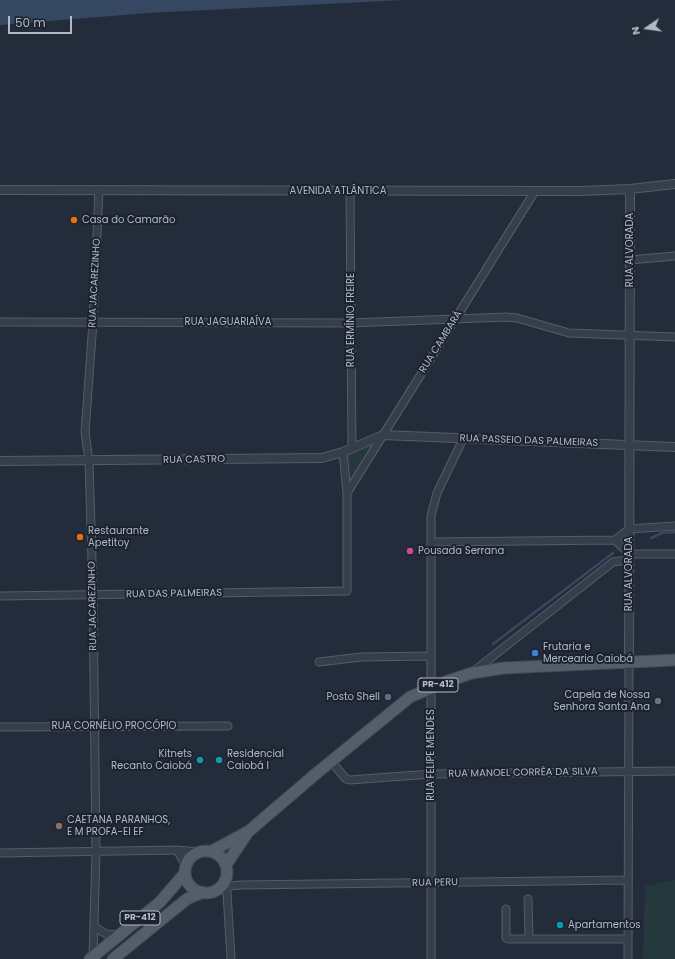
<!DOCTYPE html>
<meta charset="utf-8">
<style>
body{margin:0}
#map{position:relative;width:675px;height:959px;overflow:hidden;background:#232c3a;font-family:Poppins,sans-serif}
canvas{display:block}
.north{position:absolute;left:627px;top:8px;width:40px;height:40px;-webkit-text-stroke:3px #1c232f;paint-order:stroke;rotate:257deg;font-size:11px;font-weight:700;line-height:16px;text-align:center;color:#b2b9c6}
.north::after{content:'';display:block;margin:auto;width:14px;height:18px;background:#b2b9c6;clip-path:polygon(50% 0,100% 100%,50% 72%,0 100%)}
.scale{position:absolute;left:8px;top:16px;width:64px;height:18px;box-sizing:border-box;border:2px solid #b2b9c6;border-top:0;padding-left:5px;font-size:12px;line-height:14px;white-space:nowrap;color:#b2b9c6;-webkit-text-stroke:3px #1c232f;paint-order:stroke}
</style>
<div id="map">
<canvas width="675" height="959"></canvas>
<div class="north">N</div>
<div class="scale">50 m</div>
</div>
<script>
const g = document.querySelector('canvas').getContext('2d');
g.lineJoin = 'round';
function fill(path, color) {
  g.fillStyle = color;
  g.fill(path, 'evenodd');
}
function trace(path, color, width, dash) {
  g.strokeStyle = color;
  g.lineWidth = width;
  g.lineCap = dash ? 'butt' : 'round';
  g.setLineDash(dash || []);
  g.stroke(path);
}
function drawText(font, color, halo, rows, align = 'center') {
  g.font = font + ' Poppins,sans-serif';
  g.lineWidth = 4;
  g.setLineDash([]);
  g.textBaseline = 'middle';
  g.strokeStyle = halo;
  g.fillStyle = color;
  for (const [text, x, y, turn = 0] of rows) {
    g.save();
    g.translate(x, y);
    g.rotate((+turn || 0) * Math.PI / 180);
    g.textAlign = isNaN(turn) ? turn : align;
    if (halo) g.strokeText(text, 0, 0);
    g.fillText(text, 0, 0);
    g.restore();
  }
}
const green = new Path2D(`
 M373 444 350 480 347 455Z
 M675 880V959H643L645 886Z`);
const water = new Path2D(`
 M0 0H405L148 13 0 25Z`);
const stream = new Path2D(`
 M651 538 662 533 675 532
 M493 644 613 553`);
const minor = new Path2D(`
 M350 191 352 449
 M630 260 675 256
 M0 322 351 323 506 317 517 318 569 333 675 337
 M347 493 535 191
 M615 540 629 554H675
 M431 542 615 540 629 529 675 526
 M0 596 347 591V493L343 452
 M319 662 361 657 431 656
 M474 671 613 562 629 560
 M0 727 228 726
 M331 761 346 779 350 780 431 774 675 771
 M177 850 186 866
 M0 853 177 850 199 852
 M226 876 231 959
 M220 887 241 885 628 880
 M528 899 529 939
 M506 909V938L508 939H628
 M95 927 106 934 118 935
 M93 956 96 852 93 595 89 461 85 432 93 322 99 190
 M431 959V516L437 493 463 439
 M628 959 629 663`);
const tertiary = new Path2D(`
 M0 190 580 191 630 189 675 184
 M0 461 322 458 343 452 383 435 675 447
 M629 663 630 189`);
const primary = new Path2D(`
 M212 851 249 831 318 772 410 697 448 681 472 673 504 668 675 660
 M185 872a21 21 0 1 1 42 0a21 21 0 1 1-42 0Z
 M226 865 248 832
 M90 959 160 902 185 873
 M113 959 187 899 203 892`);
const markers = [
 [74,220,4,"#e8710a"],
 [80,537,4,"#e8710a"],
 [410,551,4,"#d1479c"],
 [535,653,4,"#3f7fe0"],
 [388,697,4,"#5c6f8a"],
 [658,701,4,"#6b7280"],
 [200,760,4,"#0f9aa8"],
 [219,760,4,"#0f9aa8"],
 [59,826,4,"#8d6e63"],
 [560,925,4,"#0f9aa8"]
];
const shields = [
 [438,685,40],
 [140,918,40]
];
const shieldNames = [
 ["PR-412",438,685],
 ["PR-412",140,918]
];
const streetNames = [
 ["AVENIDA ATLÂNTICA",338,191],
 ["RUA ALVORADA",630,250,-90],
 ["RUA JACAREZINHO",95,283,-87],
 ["RUA ERMÍNIO FREIRE",351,320,-90],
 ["RUA JAGUARIAÍVA",228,322],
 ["RUA CAMBARÁ",441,342,-58],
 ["RUA PASSEIO DAS PALMEIRAS",529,441,2],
 ["RUA CASTRO",194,460,-1],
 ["RUA ALVORADA",629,574,-90],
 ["RUA DAS PALMEIRAS",174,594,-1],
 ["RUA JACAREZINHO",93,606,-91],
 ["RUA CORNÉLIO PROCÓPIO",114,726],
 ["RUA FELIPE MENDES",431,755,-90],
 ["RUA MANOEL CORRÊA DA SILVA",523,773,-1],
 ["RUA PERU",435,883,-1]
];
const poiNames = [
 ["Casa do Camarão",82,220],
 ["Restaurante",88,531],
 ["Apetitoy",88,543],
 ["Pousada Serrana",418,551],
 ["Frutaria e",543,647],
 ["Mercearia Caiobá",543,659],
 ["Capela de Nossa",650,695,"right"],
 ["Senhora Santa Ana",650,707,"right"],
 ["Posto Shell",380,697,"right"],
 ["Kitnets",192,754,"right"],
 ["Recanto Caiobá",192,766,"right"],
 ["Residencial",227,754],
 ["Caiobá I",227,766],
 ["CAETANA PARANHOS,",67,820],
 ["E M PROFA-EI EF",67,832],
 ["Apartamentos",568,925]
];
fill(green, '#25383b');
fill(water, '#364761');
trace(stream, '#364761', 2.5);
trace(minor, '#555c68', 9);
trace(tertiary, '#555c68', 10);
trace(primary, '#404753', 13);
trace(minor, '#363e4b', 7);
trace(tertiary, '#363e4b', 8);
trace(primary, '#545d6b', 11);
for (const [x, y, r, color] of markers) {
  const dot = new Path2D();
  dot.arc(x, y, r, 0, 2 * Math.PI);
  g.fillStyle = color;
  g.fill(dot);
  trace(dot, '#1c232f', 1.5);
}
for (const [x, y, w] of shields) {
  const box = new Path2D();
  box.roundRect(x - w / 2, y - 7, w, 14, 3);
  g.fillStyle = '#1c232f';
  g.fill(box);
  trace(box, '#b2b9c6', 1);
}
drawText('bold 9px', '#b2b9c6', null, shieldNames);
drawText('10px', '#b2b9c6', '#1c232f', streetNames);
drawText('10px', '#b2b9c6', '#1c232f', poiNames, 'left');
</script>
